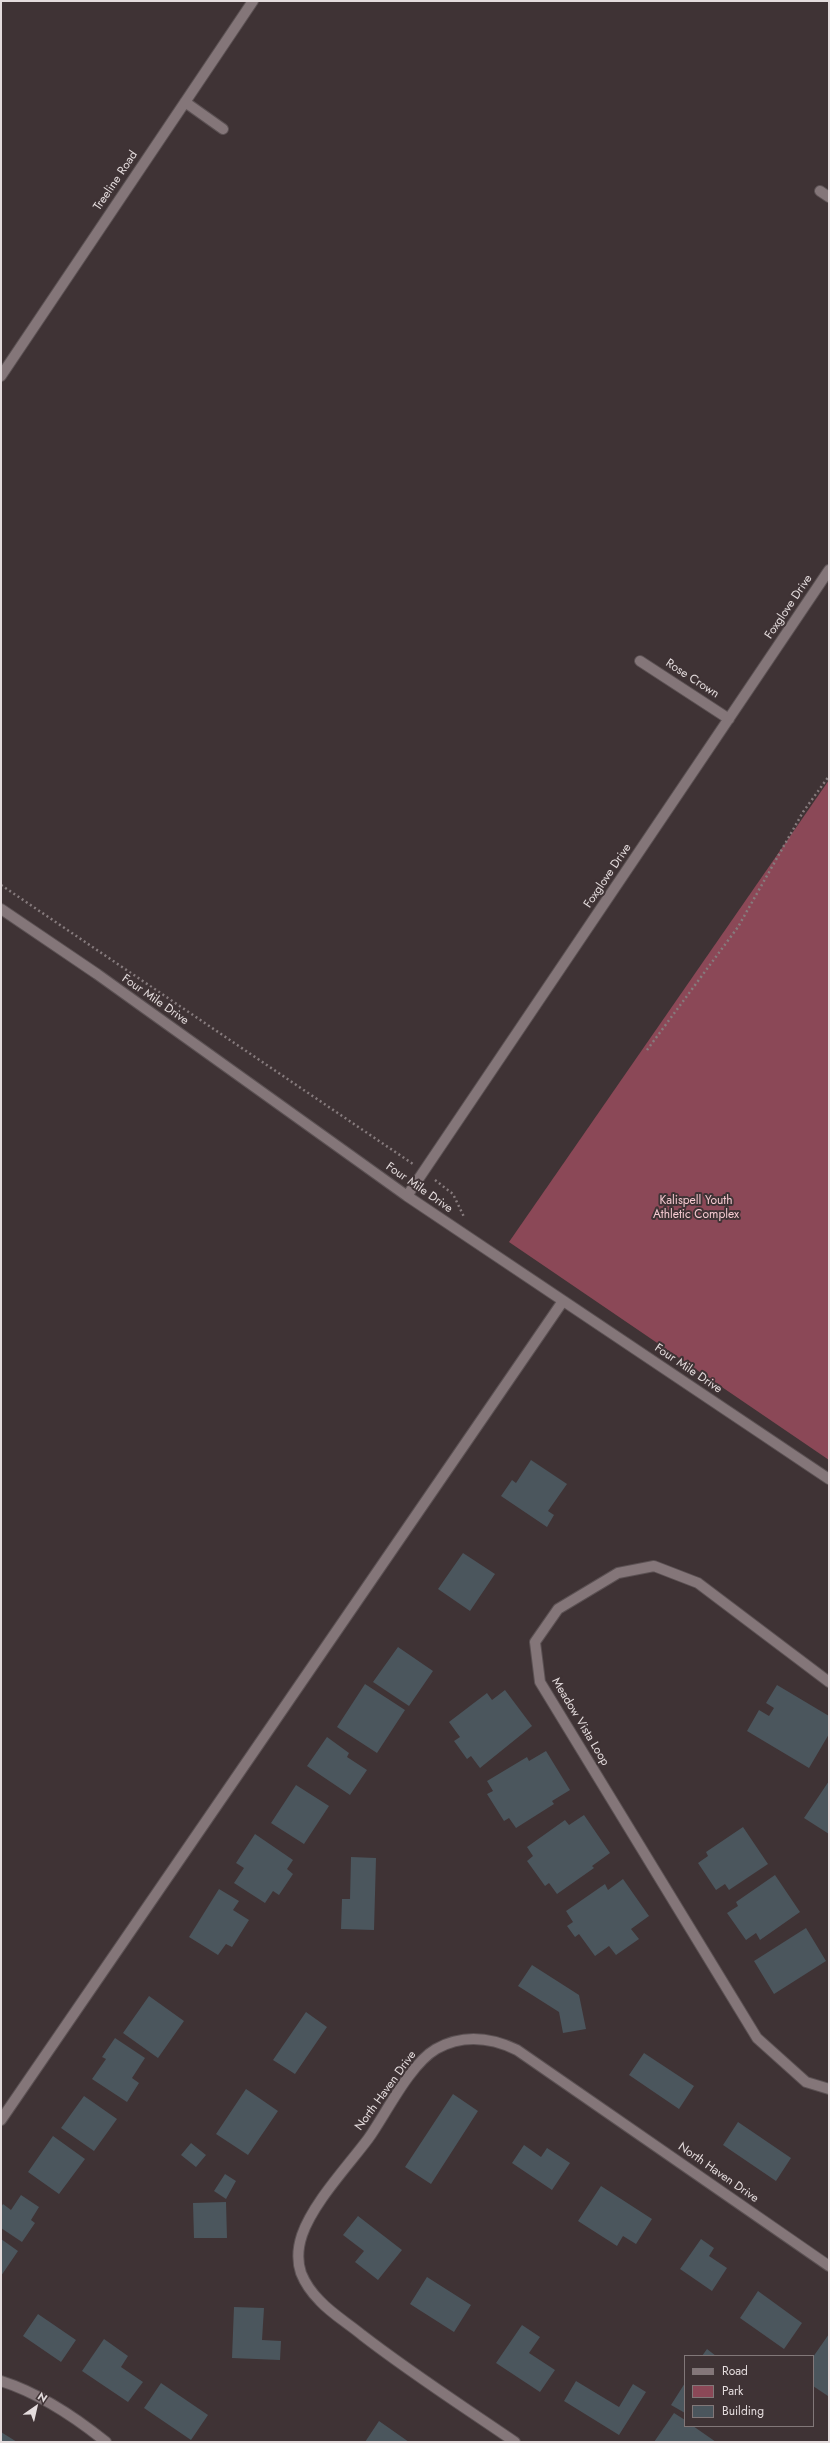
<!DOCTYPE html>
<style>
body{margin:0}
#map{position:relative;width:830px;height:2443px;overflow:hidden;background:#3f3335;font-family:Jost,sans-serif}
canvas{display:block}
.frame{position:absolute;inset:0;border:2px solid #e4dcdd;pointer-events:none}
.legend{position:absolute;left:684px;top:2355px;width:130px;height:72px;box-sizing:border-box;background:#3f3335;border:1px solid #817778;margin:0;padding:5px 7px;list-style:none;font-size:12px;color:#e4dcdd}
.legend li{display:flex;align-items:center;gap:8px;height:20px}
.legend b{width:20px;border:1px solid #817778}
.north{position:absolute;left:16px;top:2387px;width:40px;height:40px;-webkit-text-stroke:3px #3f3335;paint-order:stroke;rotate:34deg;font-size:11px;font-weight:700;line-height:16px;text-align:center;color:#e4dcdd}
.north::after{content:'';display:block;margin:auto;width:14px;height:18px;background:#e4dcdd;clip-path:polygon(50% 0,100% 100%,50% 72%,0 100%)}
</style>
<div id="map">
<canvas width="830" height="2443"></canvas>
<div class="frame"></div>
<ul class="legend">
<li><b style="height:5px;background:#847679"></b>Road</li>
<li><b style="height:11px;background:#8b4857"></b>Park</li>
<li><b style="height:11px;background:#4b565d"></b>Building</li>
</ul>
<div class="north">N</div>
</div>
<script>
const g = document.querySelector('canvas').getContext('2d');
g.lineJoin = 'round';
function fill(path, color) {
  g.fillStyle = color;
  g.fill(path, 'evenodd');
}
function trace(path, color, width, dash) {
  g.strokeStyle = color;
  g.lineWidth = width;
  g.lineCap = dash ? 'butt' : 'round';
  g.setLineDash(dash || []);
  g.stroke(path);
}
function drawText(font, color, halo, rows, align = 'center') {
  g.font = font + ' Jost,sans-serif';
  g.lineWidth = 4;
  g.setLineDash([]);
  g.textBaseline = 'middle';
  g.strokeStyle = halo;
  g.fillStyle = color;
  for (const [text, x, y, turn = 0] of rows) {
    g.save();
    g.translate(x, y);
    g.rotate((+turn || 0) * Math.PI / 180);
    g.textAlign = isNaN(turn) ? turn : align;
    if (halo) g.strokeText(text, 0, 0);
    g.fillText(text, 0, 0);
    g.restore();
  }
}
const green = new Path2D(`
 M829 780V1460L509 1242Z`);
const building = new Path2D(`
 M531 1460 567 1484 548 1511 554 1515 547 1527 501 1496 512 1480 516 1483Z
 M463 1553 495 1574 470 1611 438 1589Z
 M398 1647 433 1671 409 1706 373 1682Z
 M365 1684 405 1710 377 1753 337 1727Z
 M777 1685 829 1716V1734L809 1768 747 1731 759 1710 769 1716 774 1708 766 1703Z
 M505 1690 532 1726 480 1768 471 1756 467 1759 454 1741 460 1737 449 1722 487 1693 492 1700Z
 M327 1737 349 1753 347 1757 367 1770 350 1795 307 1766Z
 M546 1751 570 1790 552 1801 554 1804 516 1828 509 1818 504 1821 487 1794 493 1791 487 1781 527 1757 529 1761Z
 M829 1781V1834L804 1818Z
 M296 1785 329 1806 304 1844 271 1823Z
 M584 1815 610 1853 592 1866 594 1868 557 1894 549 1883 545 1886 527 1861 533 1856 527 1847 565 1820 569 1825Z
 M743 1827 768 1864 729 1890 725 1884 716 1890 698 1863 708 1856 706 1852Z
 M255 1834 293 1860 287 1869 293 1874 279 1895 273 1891 265 1903 234 1883 244 1868 236 1863Z
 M351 1857 376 1858 374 1930 341 1929 342 1899H350Z
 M775 1875 800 1912 760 1940 756 1933 746 1940 727 1913 738 1906 736 1902Z
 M623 1879 649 1916 631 1929 639 1939 616 1955 609 1946 595 1956 579 1934 575 1937 567 1926 573 1922 566 1911 605 1884 608 1890Z
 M219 1889 239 1901 233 1910 249 1920 232 1947 226 1944 218 1955 189 1937Z
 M806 1928 826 1961 774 1994 754 1961Z
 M532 1965 579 1995 586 2029 563 2033 559 2012 518 1986Z
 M149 1996 184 2021 158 2058 123 2033Z
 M306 2012 327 2027 295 2074 273 2060Z
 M115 2038 145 2058 132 2078 139 2083 127 2102 92 2079 106 2059 102 2057Z
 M644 2053 694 2086 679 2109 629 2075Z
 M246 2089 278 2111 248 2155 216 2134Z
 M453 2094 478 2111 431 2184 405 2167Z
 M84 2096 117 2119 94 2151 61 2128Z
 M738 2122 791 2158 776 2181 723 2145Z
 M53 2136 85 2159 59 2194 28 2172Z
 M191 2143 206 2155 196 2167 181 2155Z
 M524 2145 541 2157 547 2148 570 2163 552 2190 512 2163Z
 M225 2174 236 2181 226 2199 214 2191Z
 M601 2186 652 2219 636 2244 623 2236 617 2246 578 2221Z
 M21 2195 39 2207 31 2220 35 2223 22 2242 1 2228V2207L3 2204 11 2210Z
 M226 2202 227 2238H194L193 2203Z
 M358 2216 402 2250 378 2280 355 2262 364 2251 343 2235Z
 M1 2239 18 2251 1 2276Z
 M701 2239 714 2248 709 2256 727 2268 712 2291 680 2269Z
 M427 2277 471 2305 454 2332 410 2304Z
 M758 2291 802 2323 784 2349 740 2318Z
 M234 2307 264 2308 262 2340 281 2341 280 2360 232 2358Z
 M38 2314 76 2340 61 2362 23 2336Z
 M522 2325 540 2337 529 2353 555 2370 540 2392 496 2363Z
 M829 2334V2394L828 2396 813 2386V2357Z
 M104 2339 128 2356 121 2367 143 2382 128 2402 82 2371Z
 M707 2349 716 2356H702Z
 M576 2381 619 2407 633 2384 646 2392 619 2435 564 2401Z
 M161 2383 208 2415 191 2440 144 2408Z
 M685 2383V2413L671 2405Z
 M674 2413 685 2420V2426H693L716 2442H654Z
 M379 2421 409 2442H365Z
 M1 2432 17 2442H1Z`);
const path = new Path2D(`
 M1 885 413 1164
 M647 1050 738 927 803 812 829 776
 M435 1180 453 1194 464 1217`);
const minor = new Path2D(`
 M185 102 223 129
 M820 191 829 197
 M1 376 253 1
 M640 661 729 719
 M1 909 97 974 407 1196 829 1479
 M407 1196 829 570
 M829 1682 698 1583 654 1566 618 1573 558 1609 535 1642 540 1682 757 2038 806 2082 829 2089
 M1 2120 563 1301
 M1 2381C39 2393 75 2417 106 2442
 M515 2442C464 2407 411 2373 362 2335 349 2324 332 2314 320 2301 312 2293 305 2283 301 2273 297 2261 298 2247 302 2235 313 2203 347 2167 368 2139 386 2114 409 2065 436 2049 463 2034 490 2037 517 2050L829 2266`);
const streetNames = [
 ["Treeline Road",116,181,-56],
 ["Foxglove Drive",789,607,-56],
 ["Rose Crown",692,679,33],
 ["Foxglove Drive",608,876,-56],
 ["Four Mile Drive",155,1000,35],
 ["Four Mile Drive",419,1188,35],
 ["Four Mile Drive",688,1369,34],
 ["Meadow Vista Loop",580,1722,59],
 ["North Haven Drive",386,2091,-54],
 ["North Haven Drive",718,2173,35]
];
const parkNames = [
 ["Kalispell Youth",696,1201],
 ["Athletic Complex",696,1215]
];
fill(green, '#8b4857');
fill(building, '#4b565d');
trace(minor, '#5b5153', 12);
trace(path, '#867b7d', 2.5, [2, 3]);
trace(minor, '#847679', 10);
drawText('12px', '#e4dcdd', '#3f3335', streetNames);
drawText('12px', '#f4c9d0', '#3f3335', parkNames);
</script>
